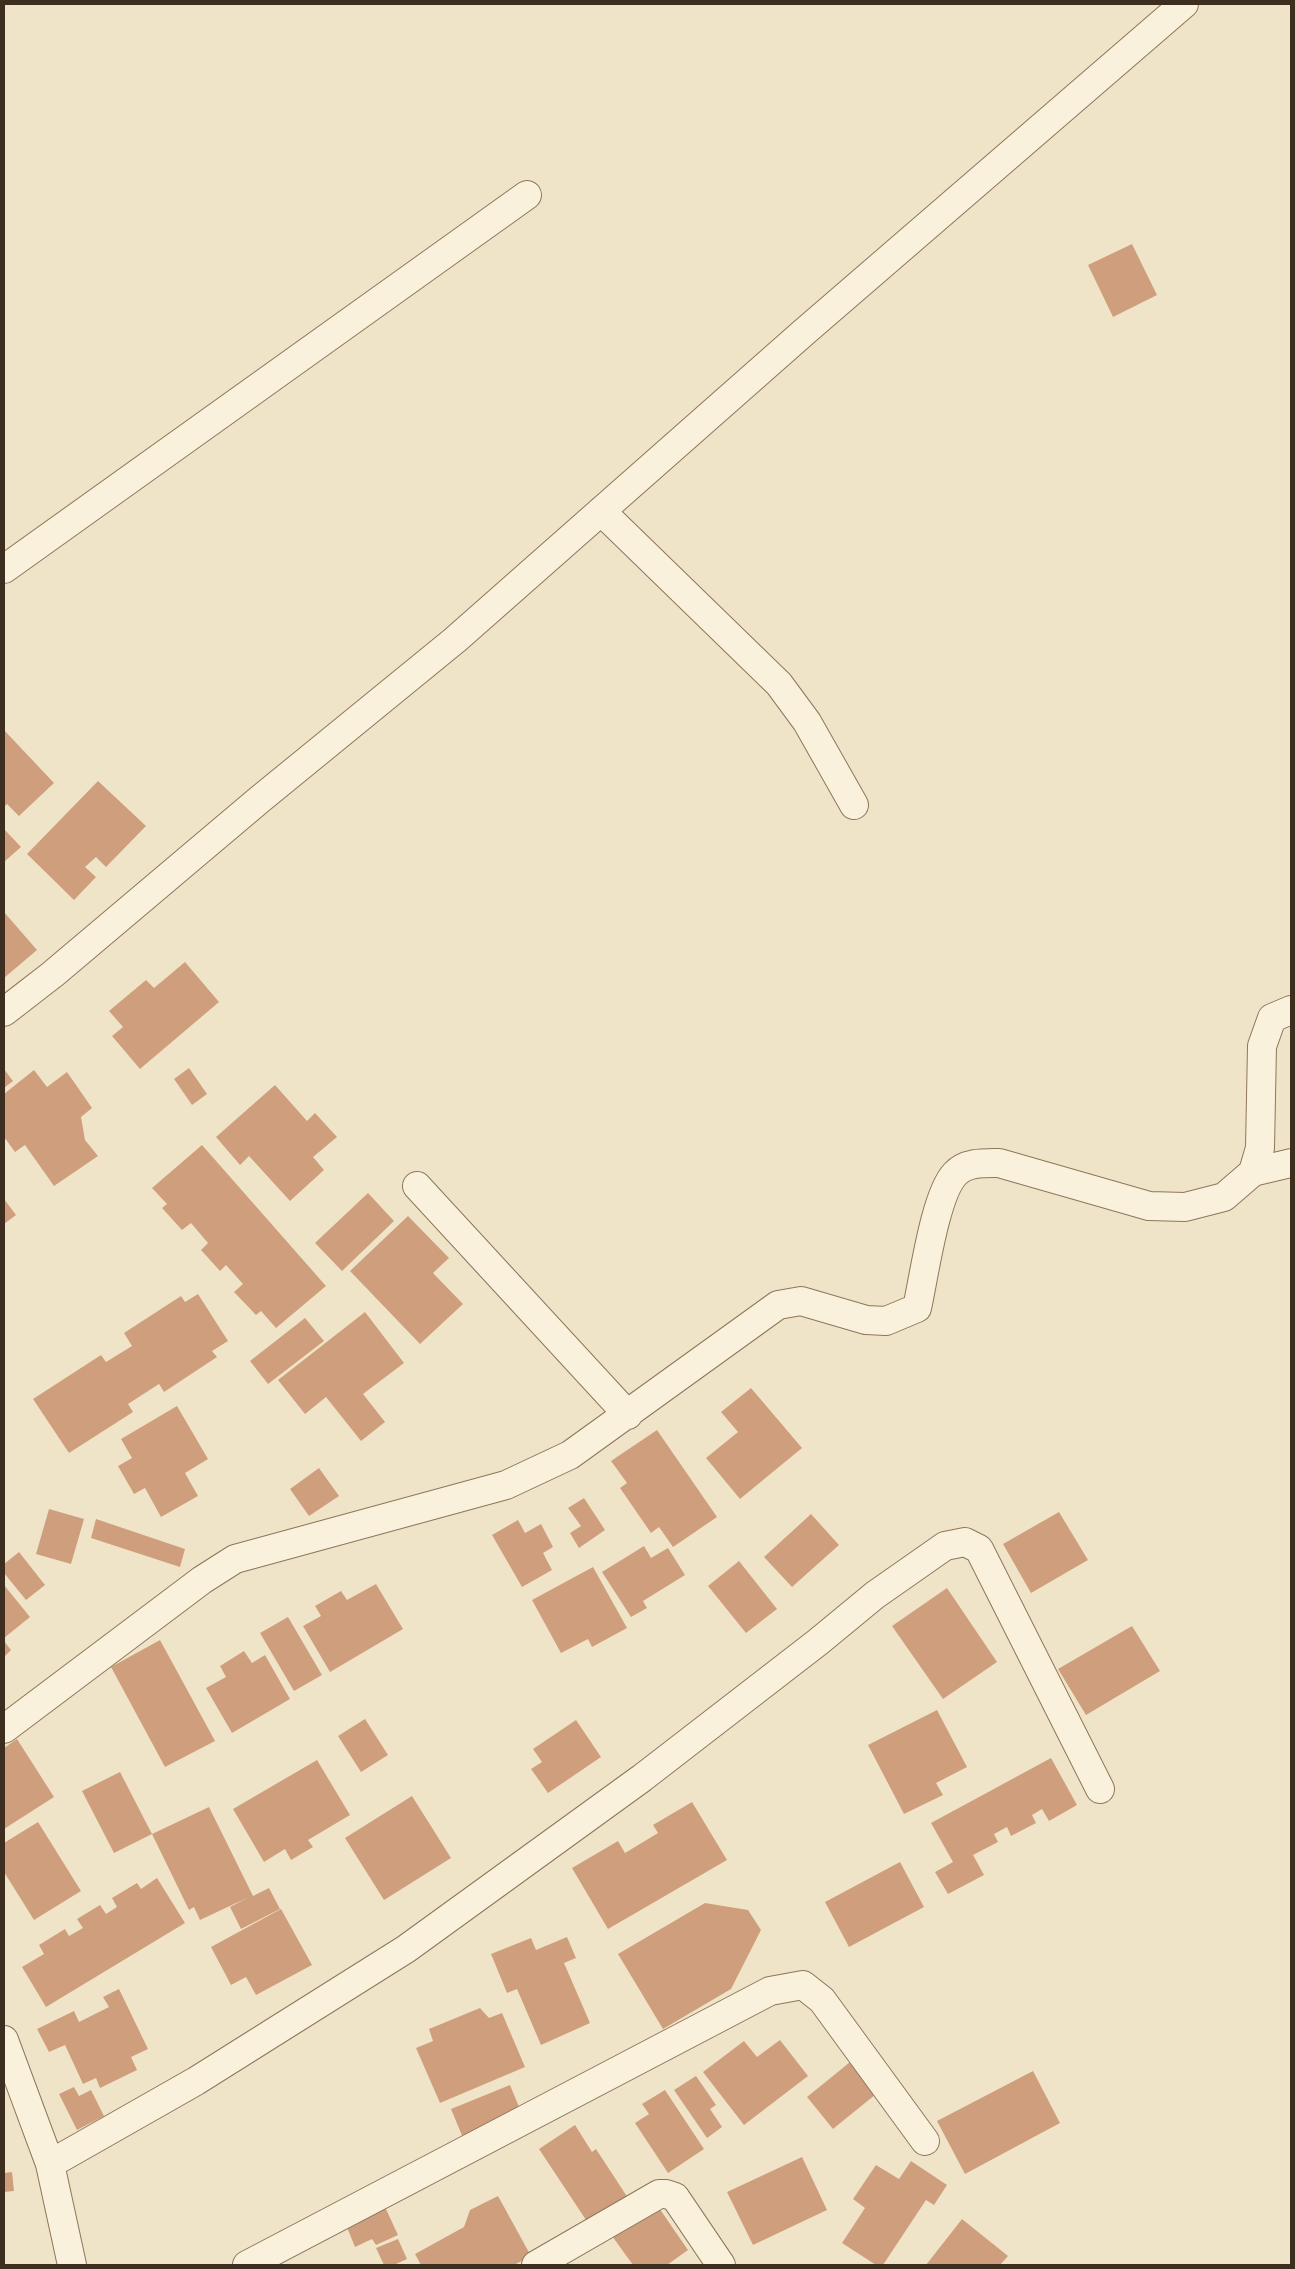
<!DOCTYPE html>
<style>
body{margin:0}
#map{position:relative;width:1295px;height:2269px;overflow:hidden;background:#f0e4c8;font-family:"PT Serif",serif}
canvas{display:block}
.frame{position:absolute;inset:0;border:5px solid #3d2e20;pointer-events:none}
</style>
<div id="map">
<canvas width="1295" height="2269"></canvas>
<div class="frame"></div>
</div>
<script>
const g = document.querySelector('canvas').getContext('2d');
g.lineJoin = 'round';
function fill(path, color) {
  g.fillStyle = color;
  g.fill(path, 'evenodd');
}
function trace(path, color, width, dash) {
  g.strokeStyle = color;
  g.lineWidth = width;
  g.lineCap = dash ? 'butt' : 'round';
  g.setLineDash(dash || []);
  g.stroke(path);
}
const building = new Path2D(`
 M1132 244 1157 295 1113 317 1088 265Z
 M4 730 54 783 19 816 7 804 4 807Z
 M98 781 146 826 106 867 96 857 85 867 96 877 74 900 27 854Z
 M4 829 21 847 4 862Z
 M4 912 37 950 4 978Z
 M185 962 219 1002 140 1069 112 1036 123 1027 109 1011 146 980 154 988Z
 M189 1068 207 1094 192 1105 174 1079Z
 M4 1069 13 1081 4 1088Z
 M34 1070 47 1087 67 1072 92 1108 81 1117 85 1140 98 1156 54 1186 25 1145 15 1152 4 1137V1094Z
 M275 1085 307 1121 315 1113 337 1137 313 1157 324 1170 290 1201 249 1156 240 1165 216 1137Z
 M202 1145 326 1286 276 1328 261 1311 256 1315 234 1292 243 1284 226 1265 220 1271 201 1250 208 1243 191 1223 182 1230 162 1208 167 1204 152 1188Z
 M368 1193 394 1221 342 1271 315 1243Z
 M4 1199 16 1215 4 1224Z
 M408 1216 449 1258 433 1273 463 1304 420 1344 350 1271Z
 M198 1294 228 1341 212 1351 217 1357 164 1392 159 1384 128 1404 133 1412 69 1453 33 1399 101 1355 106 1362 132 1346 124 1333 181 1296 185 1302Z
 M365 1312 404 1363 363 1394 385 1422 361 1441 326 1397 305 1414 278 1380Z
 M305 1318 324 1341 268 1384 250 1361Z
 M751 1388 802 1448 740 1499 706 1458 738 1432 721 1412Z
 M177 1406 208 1459 185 1473 198 1496 161 1517 145 1488 134 1494 118 1466 132 1458 121 1439Z
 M657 1430 717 1517 673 1547 659 1527 651 1533 620 1488 627 1483 611 1461Z
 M319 1468 339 1496 309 1516 290 1489Z
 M584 1498 605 1530 579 1548 570 1533 581 1526 568 1508Z
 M49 1509 84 1519 71 1564 36 1554Z
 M1059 1512 1088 1560 1031 1593 1003 1544Z
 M811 1514 839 1545 792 1587 764 1557Z
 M96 1519 185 1549 180 1567 91 1538Z
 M518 1520 525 1533 541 1524 553 1547 543 1553 552 1570 522 1587 492 1535Z
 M644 1546 651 1558 668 1548 685 1575 643 1601 647 1608 631 1617 602 1572Z
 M19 1552 45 1585 26 1600 4 1573V1564Z
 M739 1561 777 1609 746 1633 708 1586Z
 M593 1567 627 1628 592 1647 588 1639 561 1653 532 1600Z
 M376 1584 403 1629 330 1672 303 1626 321 1616 315 1606 341 1591 347 1600Z
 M4 1585 30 1617 4 1638Z
 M947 1588 997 1662 943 1699 892 1626Z
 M288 1617 322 1675 294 1691 260 1633Z
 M1132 1626 1160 1671 1086 1715 1058 1669Z
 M160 1640 215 1741 165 1767 111 1667Z
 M4 1641 11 1650 4 1657Z
 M244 1651 252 1663 265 1655 290 1699 232 1733 206 1688 226 1677 220 1666Z
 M937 1710 967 1767 936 1783 943 1795 904 1814 868 1745Z
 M365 1719 388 1755 361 1772 338 1736Z
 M576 1720 601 1757 548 1793 531 1769 542 1762 533 1749Z
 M17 1739 54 1797 4 1829V1748Z
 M1051 1758 1077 1805 1049 1821 1042 1809 1032 1815 1036 1823 1011 1836 1007 1827 994 1834 998 1842 973 1855 984 1875 948 1894 935 1872 953 1862 931 1823Z
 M317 1760 350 1815 308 1840 313 1847 291 1860 285 1849 264 1862 233 1809Z
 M120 1772 152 1834 114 1853 82 1791Z
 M412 1796 451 1858 384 1900 345 1838Z
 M692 1802 727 1860 608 1929 572 1868 618 1841 625 1853 658 1833 653 1825Z
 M209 1807 253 1896 269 1888 280 1909 241 1929 230 1907 249 1897 200 1920 194 1907 189 1910 152 1834Z
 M38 1822 81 1891 34 1920 4 1872V1843Z
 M900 1862 924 1907 849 1947 825 1902Z
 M157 1878 185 1923 46 2007 22 1967 44 1954 39 1945 65 1929 69 1936 83 1928 77 1919 100 1905 106 1914 117 1907 112 1898 137 1883 141 1889Z
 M705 1903 748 1910 761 1930 731 1989 663 2029 618 1954Z
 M281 1909 312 1965 256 1995 246 1977 231 1985 211 1947Z
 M567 1937 576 1958 564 1963 590 2023 541 2045 517 1989 507 1993 491 1954 531 1938 536 1950Z
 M119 1989 148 2049 131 2057 137 2070 100 2088 96 2078 83 2084 65 2045 49 2052 37 2029 74 2011 79 2022 109 2007 103 1997Z
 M480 2008 489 2018 502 2013 525 2067 440 2103 416 2048 433 2041 429 2029Z
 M780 2040 808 2076 744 2125 703 2072 744 2041 757 2057Z
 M855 2058 881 2090 833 2129 807 2097Z
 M1033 2071 1060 2123 965 2174 937 2121Z
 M696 2076 716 2105 710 2109 722 2127 707 2138 674 2090Z
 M510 2085 522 2114 463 2138 451 2109Z
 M74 2087 79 2096 91 2090 104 2116 77 2130 59 2094Z
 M665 2090 704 2149 668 2173 635 2123 649 2114 642 2104Z
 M575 2125 592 2152 596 2149 628 2198 588 2223 539 2149Z
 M802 2157 827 2210 753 2245 727 2192Z
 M911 2161 947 2185 934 2205 926 2200 883 2265H876L842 2243 865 2208 853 2199 876 2165 899 2179Z
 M12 2172 14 2191 4 2192V2173Z
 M498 2196 531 2256 514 2265H421L415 2254 464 2227 470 2210Z
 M657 2205 688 2250 667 2265H633L612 2236Z
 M385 2207 398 2235 376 2245 372 2239 355 2247 346 2225Z
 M962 2219 1008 2256 1000 2265H926Z
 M398 2239 407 2259 394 2265H384L376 2248Z`);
const minor = new Path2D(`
 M601 511 779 684 807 722 854 805
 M4 569 527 195
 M4 1012 53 974 259 800 455 640 803 333 1184 4
 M1253 1172 1291 1163
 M417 1186 628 1415
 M4 1729 202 1580 235 1559 506 1485 570 1455 778 1305 801 1301 866 1320 886 1321 917 1308C924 1277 935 1195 955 1174 966 1162 984 1163 999 1163L1149 1206 1185 1207 1224 1197 1253 1172 1260 1148 1262 1046 1272 1018 1291 1010
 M4 2040 50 2164 72 2265
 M50 2164 196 2081 406 1949 642 1778 818 1642 875 1595 945 1546 965 1542 979 1549 1100 1789
 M247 2265 770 1991 803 1985 822 2000 925 2141
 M536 2265 659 2194H666L675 2197 721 2265`);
fill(building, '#cf9f7d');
trace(minor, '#8d765c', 30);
trace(minor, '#faf1dc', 28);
</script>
